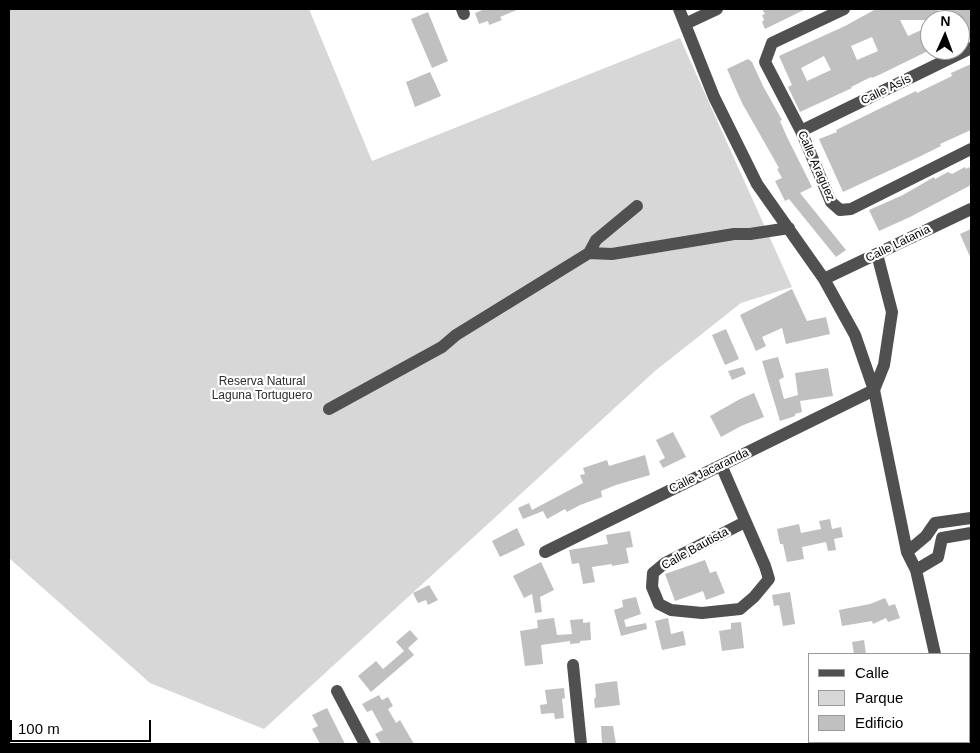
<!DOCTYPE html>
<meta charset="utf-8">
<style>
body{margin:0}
#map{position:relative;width:980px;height:753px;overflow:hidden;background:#fff;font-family:Arial,sans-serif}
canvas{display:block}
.frame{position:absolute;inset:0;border:10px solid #000;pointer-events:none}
.legend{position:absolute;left:808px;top:653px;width:162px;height:90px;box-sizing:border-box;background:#fff;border:1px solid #999;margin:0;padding:6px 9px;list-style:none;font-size:15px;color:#000}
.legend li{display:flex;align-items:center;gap:10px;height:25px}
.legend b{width:25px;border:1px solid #999}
.north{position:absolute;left:920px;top:10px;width:50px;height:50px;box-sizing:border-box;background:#fff;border:1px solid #999;border-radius:50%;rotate:2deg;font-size:14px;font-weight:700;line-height:20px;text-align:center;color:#000}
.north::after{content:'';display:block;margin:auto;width:18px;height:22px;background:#000;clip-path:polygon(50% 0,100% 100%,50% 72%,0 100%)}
.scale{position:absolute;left:10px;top:720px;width:141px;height:22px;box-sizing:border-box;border:2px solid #000;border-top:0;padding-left:6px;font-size:15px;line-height:18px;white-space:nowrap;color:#000;-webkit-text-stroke:4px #fff;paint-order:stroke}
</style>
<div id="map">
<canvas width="980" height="753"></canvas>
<div class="frame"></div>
<ul class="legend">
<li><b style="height:6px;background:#505050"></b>Calle</li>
<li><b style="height:14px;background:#d7d7d7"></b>Parque</li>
<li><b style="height:14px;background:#c0c0c0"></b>Edificio</li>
</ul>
<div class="north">N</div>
<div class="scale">100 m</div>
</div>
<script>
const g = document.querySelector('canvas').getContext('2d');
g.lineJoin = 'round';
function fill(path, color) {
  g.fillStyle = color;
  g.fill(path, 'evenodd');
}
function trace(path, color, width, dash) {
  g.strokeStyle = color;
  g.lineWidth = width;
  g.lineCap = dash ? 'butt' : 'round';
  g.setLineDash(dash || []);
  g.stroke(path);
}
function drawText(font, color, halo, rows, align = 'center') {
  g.font = font + ' Arial,sans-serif';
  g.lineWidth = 4.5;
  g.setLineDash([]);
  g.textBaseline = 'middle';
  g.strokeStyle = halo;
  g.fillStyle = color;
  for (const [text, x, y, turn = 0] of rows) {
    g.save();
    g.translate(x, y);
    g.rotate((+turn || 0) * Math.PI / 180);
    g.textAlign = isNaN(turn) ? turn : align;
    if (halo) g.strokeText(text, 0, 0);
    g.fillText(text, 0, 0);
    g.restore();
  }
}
const green = new Path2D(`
 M9 9H309L372 161 680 38 792 287 741 303 655 371 264 729 150 683 9 558Z`);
const building = new Path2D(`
 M485 9H519L500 17 502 20 489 25 488 21 479 24 475 13Z
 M762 9H806L765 29 762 22 764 20 762 15 765 14Z
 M876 9H937L940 14 951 9H971V31L960 36V20H900L908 36 930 26V50L881 74 872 78 871 77 851 87 852 88 800 112 788 87 792 85 779 56 845 26ZM872 37 878 51 857 60 851 46ZM824 56 831 70 807 81 801 68Z
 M428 12 448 61 432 68 411 19Z
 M748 59 752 62 763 86 782 120 780 121 787 137 812 187 800 193 846 250 836 257 789 199 785 201 775 181 782 178 777 169 779 168 742 103 727 69Z
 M971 64V130L940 144 941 146 923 155 843 192 819 139 837 132 836 130 916 91 917 93 952 76 951 73Z
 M430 72 441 96 415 107 406 82Z
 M965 167 966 169 969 167 971 172V185L910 217 879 231 869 210 903 195 934 177 935 179 948 172 952 174Z
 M971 229V259L960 234Z
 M792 289 807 321 826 317 830 334 786 344 782 328 762 337 766 346 756 351 740 315Z
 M726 329 739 359 725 365 712 335Z
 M778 357 784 377 779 380 784 399 798 395 795 373 828 368 833 396 800 401 802 412 795 414V416L780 421 762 361Z
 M743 367 746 374 732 380 728 371Z
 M754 393 764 417 741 426 721 437 710 416 740 399Z
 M673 432 686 457 663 468 659 461 665 458 656 440Z
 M645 455 650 475 616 485 601 491 602 497 580 505 567 512 565 509 547 519 543 511 523 519 518 508 529 503 532 510 583 483 580 475 585 474 583 468 607 460 609 466Z
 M830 519 832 529 841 527 843 537 834 539 836 550 828 551 826 542 802 547 804 559 787 562 783 544H780L777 529 799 524 801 533 821 529 819 521Z
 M517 528 525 545 500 557 492 541Z
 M630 531 633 547 626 548 629 563 612 566V564L592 567 595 582 583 584 579 563 572 564 569 550 608 544 606 535Z
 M705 560 710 573 716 571 725 593 706 600 703 591 675 601 665 574Z
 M541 562 554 590 540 597 542 612 535 613 532 594 524 598 513 576Z
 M429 585 438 600 428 605 426 600 418 603 413 593Z
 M790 592 795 624 783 626 779 605 774 606 772 595Z
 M636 597 641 614 624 620 626 627 646 623 647 629 621 636 614 610 623 607 622 600Z
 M885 598 889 606 895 604 900 618 888 622 886 618 873 624 872 621 842 626 839 610 870 604Z
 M554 618 557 635 572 634 570 620 583 619V623L590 622 591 640 580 641V643L570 644V641L541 645 543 664 525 666 520 631 538 628 537 620Z
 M668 618 671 634 683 631 686 645 662 650 655 621Z
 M741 622 744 648 722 651 719 631 731 629V623Z
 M410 630 418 639 408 648 414 655 371 692 358 676 376 661 383 669 404 651 396 642Z
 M864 640 866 654H854L852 642Z
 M617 681 620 705 595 708 594 699 596 697 595 684Z
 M564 688 565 698 562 699 564 718 555 719 554 713 541 714 540 705 547 704 545 690Z
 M379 695 382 700 388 697 393 706 388 709 396 723 400 720 414 744H381L375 734 383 730 372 710 367 712 362 704Z
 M327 708 345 744H320L312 729 318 726 312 715Z
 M601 726H613L616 744H602Z`);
const minor = new Path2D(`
 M462 9 464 14
 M679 9 714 97 757 184 824 279 855 335 874 390 907 552 916 570 935 654
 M844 9 772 43 765 62 801 131 831 202 840 210 851 209 971 149
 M685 24 717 9
 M801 131 971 48
 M589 253 596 240 637 206
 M824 279 971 209
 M329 409 442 347 456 335 589 253 612 254 734 234H750L789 228
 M721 465 765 566 769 579 754 597 740 609 702 613 671 610 659 604 652 587 653 573 665 563 745 522
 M545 552 874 390 884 365 892 312 877 254
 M907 552 926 536 935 523 971 518
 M916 570 938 557 942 538 971 533
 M573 665 581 744
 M337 691 365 744
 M969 710 971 708
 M969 735 971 734
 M943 744 949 742`);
const streetNames = [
 ["Calle Asís",886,90,-26],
 ["Calle Aragüez",816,166,66],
 ["Calle Latania",898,244,-26],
 ["Calle Jacaranda",709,471,-26],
 ["Calle Bautista",695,549,-29]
];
const parkNames = [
 ["Reserva Natural",262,382],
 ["Laguna Tortuguero",262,396]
];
fill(green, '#d7d7d7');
fill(building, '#c0c0c0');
trace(minor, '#505050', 12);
drawText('12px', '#000', '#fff', streetNames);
drawText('12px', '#2e2e2e', '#fff', parkNames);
</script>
